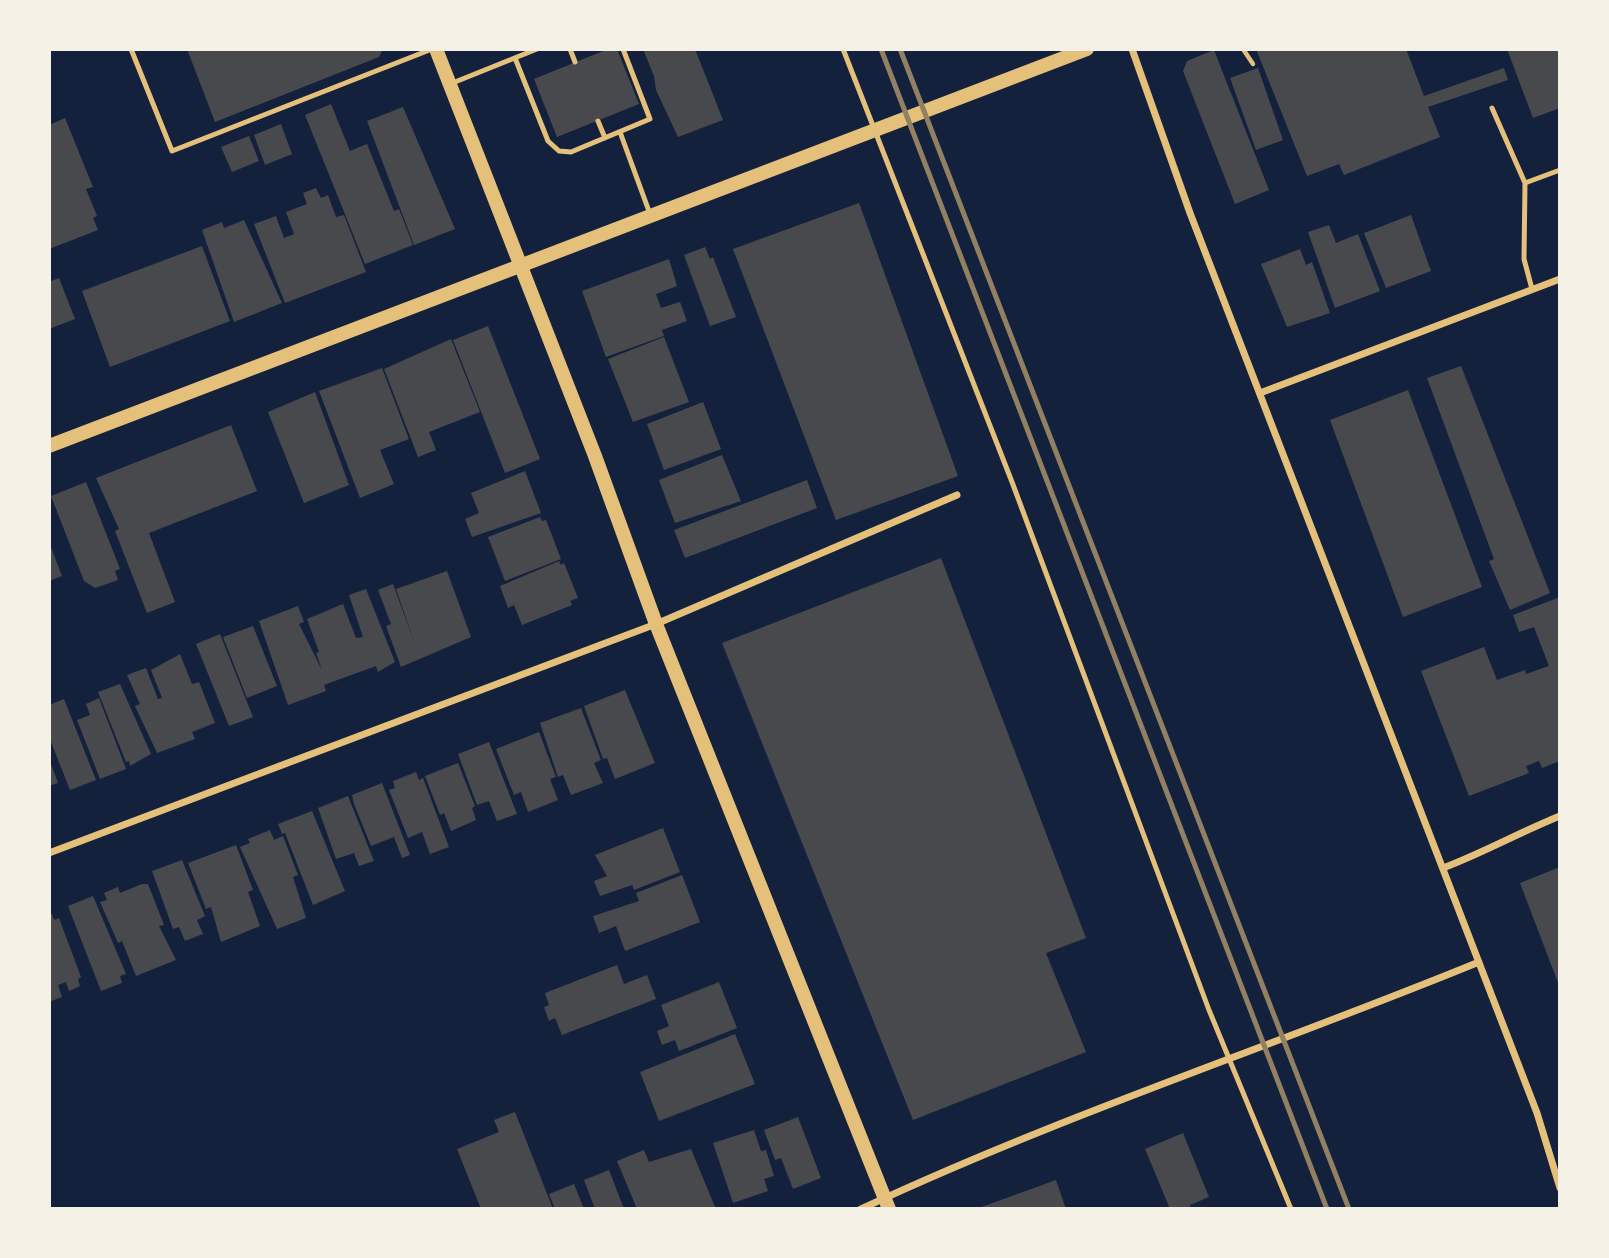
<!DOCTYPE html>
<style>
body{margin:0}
#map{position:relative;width:1609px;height:1258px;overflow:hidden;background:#14213d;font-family:"Fira Sans",sans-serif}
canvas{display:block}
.frame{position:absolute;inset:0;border:51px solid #f6f1e7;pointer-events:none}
</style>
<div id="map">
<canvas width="1609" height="1258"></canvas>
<div class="frame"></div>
</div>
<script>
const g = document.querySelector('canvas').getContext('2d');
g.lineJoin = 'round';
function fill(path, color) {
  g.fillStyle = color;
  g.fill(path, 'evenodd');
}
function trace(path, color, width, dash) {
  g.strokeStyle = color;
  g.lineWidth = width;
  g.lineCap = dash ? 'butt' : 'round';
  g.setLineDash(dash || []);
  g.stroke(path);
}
const building = new Path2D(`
 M187 49H383L379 57 215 122Z
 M608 49H617L639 104 557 137 534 79Z
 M643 49H695L723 120 678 137 656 90 654 76Z
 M1256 49H1406L1424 96 1504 68 1508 80 1428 107 1440 137 1344 175 1339 164 1307 176Z
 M1507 49H1560V108L1533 118Z
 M1214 50 1269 190 1235 204 1183 71 1187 61Z
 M1258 68 1283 140 1256 150 1230 78Z
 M331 104 350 151 367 144 394 211 399 209 413 245 365 264 305 115Z
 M403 107 455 229 414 245 367 121Z
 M65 118 93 187 86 189 97 216 93 218 98 230 49 249V125Z
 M281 124 292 154 265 165 254 135Z
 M249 136 259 161 232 172 221 147Z
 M316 188 321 198 328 195 336 217 344 215 366 272 285 303 254 224 276 216 284 238 294 234 286 212 307 204 303 193Z
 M859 203 958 476 836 520 733 249Z
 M1411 215 1431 271 1386 288 1364 233Z
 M244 220 282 303 234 322 202 230 222 222 224 228Z
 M1329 225 1336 243 1358 234 1380 291 1335 308 1308 232Z
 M202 246 230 321 110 367 82 291Z
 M705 247 710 259 713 257 736 317 710 326 684 255Z
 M1300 249 1306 265 1312 262 1330 313 1287 327 1261 264Z
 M669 259 677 286 656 294 661 308 680 302 687 321 662 330 664 336 606 357 582 291Z
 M59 278 75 319 49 329V282Z
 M488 326 540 459 505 473 453 340Z
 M664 337 689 402 633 422 608 359Z
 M451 339 480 412 429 432 436 450 418 457 384 369Z
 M1461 366 1550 593 1510 610 1489 561 1494 559 1427 378Z
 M382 368 409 439 380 450 394 484 360 498 319 391Z
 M1408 390 1482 587 1403 617 1330 420Z
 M315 392 349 485 304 503 268 412Z
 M703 402 721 449 664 470 647 424Z
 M231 425 257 491 149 533 175 602 147 613 115 531 119 529 96 478Z
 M722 455 741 501 675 523 659 480Z
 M525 471 541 513 472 537 465 519 479 513 471 493Z
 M807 480 817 508 685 558 674 530Z
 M86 482 120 569 115 571 118 580 95 588 84 581 51 496Z
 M540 517 542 521 546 520 561 559 505 581 488 537Z
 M49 542 62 576 49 581Z
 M941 558 1086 938 1046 953 1086 1052 913 1120 722 643Z
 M559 561 561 565 564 563 578 598 570 601 572 605 522 625 514 605 508 608 500 586Z
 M447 571 471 637 401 667 386 626 391 624 378 590 393 584 415 644 396 589Z
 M366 589 395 662 378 672 376 666 324 685 326 691 288 705 259 621 298 606 304 622 299 624 322 670 316 653 319 652 307 619 343 604 356 638 363 637 349 595Z
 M1560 597V761L1542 768 1539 761 1526 766 1529 773 1469 796 1421 671 1484 647 1497 680 1525 670 1526 674 1549 666 1534 627 1519 632 1513 615Z
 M253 626 277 686 247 698 223 637Z
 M220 634 253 717 229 726 196 644Z
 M180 654 192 684 199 682 215 723 192 732 195 739 157 753 135 706 140 704 127 675 146 668 158 699 162 698 151 670Z
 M120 684 151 754 130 766 129 761 126 762 98 692Z
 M625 690 655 763 615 779 607 758 603 759 584 706Z
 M99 698 126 769 100 779 77 720 90 715 86 704Z
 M64 699 96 780 70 790 49 737V705Z
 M581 708 601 760 594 763 603 783 571 795 563 775 558 777 540 723Z
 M539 732 556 777 550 779 558 800 528 812 521 792 514 795 496 749Z
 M489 742 517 814 497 821 489 801 477 805 458 754Z
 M49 759 58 783 49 786Z
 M458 763 475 806 472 808 476 820 451 831 444 813 440 815 425 776Z
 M416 772 419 780 423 778 449 847 430 854 422 832 408 838 389 790 395 788 393 781Z
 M382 783 410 855 402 858 394 837 371 846 354 804 352 795Z
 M348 796 374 861 359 866 354 853 336 859 318 808Z
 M312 811 345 891 313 905 285 833 282 834 278 824Z
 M663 828 680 872 634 890 632 885 600 896 594 881 607 876 595 855Z
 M270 830 274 840 283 836 298 875 293 877 306 918 277 929 240 847 250 843 248 839Z
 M236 845 253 890 248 892 260 926 221 942 211 907 206 909 188 863Z
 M182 860 205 916 197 920 203 934 185 941 179 927 173 929 152 871Z
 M1560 867V988L1520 883Z
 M682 875 700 922 625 951 616 926 599 933 593 916 639 901 636 893Z
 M142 884H148L164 925 159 926 176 960 136 976 122 941 118 943 100 902 107 900 104 893 118 887 120 893Z
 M93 896 126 974 120 976 122 983 101 991 68 906Z
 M52 914 54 920 59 918 81 977 78 979 80 986 69 991 66 982 58 985 62 997 49 1002V915Z
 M617 965 624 984 647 975 656 999 562 1035 555 1018 549 1021 544 1007 549 1005 545 993Z
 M719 982 737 1028 679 1051 675 1040 662 1045 657 1031 669 1026 661 1005Z
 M735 1034 755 1084 659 1121 640 1072Z
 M515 1112 553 1209H481L457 1149 499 1132 494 1120Z
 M798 1117 821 1178 793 1189 781 1158 775 1160 764 1130Z
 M754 1130 761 1151 766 1150 774 1176 764 1179 768 1191 733 1203 713 1143Z
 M1183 1133 1209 1197 1190 1205 1191 1209H1170L1145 1149Z
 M691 1149 715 1207 637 1209 617 1161 644 1150 649 1162Z
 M609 1170 624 1209H595L584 1180Z
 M1056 1180 1066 1209H976Z
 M574 1184 584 1209H555L549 1194Z`);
const path = new Path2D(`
 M1243 49 1253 64`);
const service = new Path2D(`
 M131 49 172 151 432 49
 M570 49 575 62
 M843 49 1012 482 1209 1010 1291 1209
 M515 58 548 141 559 151 571 152 650 119 623 49
 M450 84 537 49
 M1492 108 1525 183 1560 170
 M598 121 605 138
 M620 132 650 214
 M1525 183 1524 259 1532 289`);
const minor = new Path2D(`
 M1132 49 1190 213 1537 1113 1560 1188
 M1260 393 1560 279
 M49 853 656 624 957 495
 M1443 868C1483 853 1520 832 1560 816
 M861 1209C1062 1115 1274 1046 1479 962`);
const secondary = new Path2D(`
 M436 49 595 456 656 624 889 1209
 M49 446 1087 49`);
const rail = new Path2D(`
 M881 49 1327 1209
 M900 49 1349 1209`);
fill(building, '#48494c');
trace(path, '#e5c07b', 4.5);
trace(service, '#e5c07b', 5);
trace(minor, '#e5c07b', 7);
trace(secondary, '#e5c07b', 14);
trace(rail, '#918062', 5);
</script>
